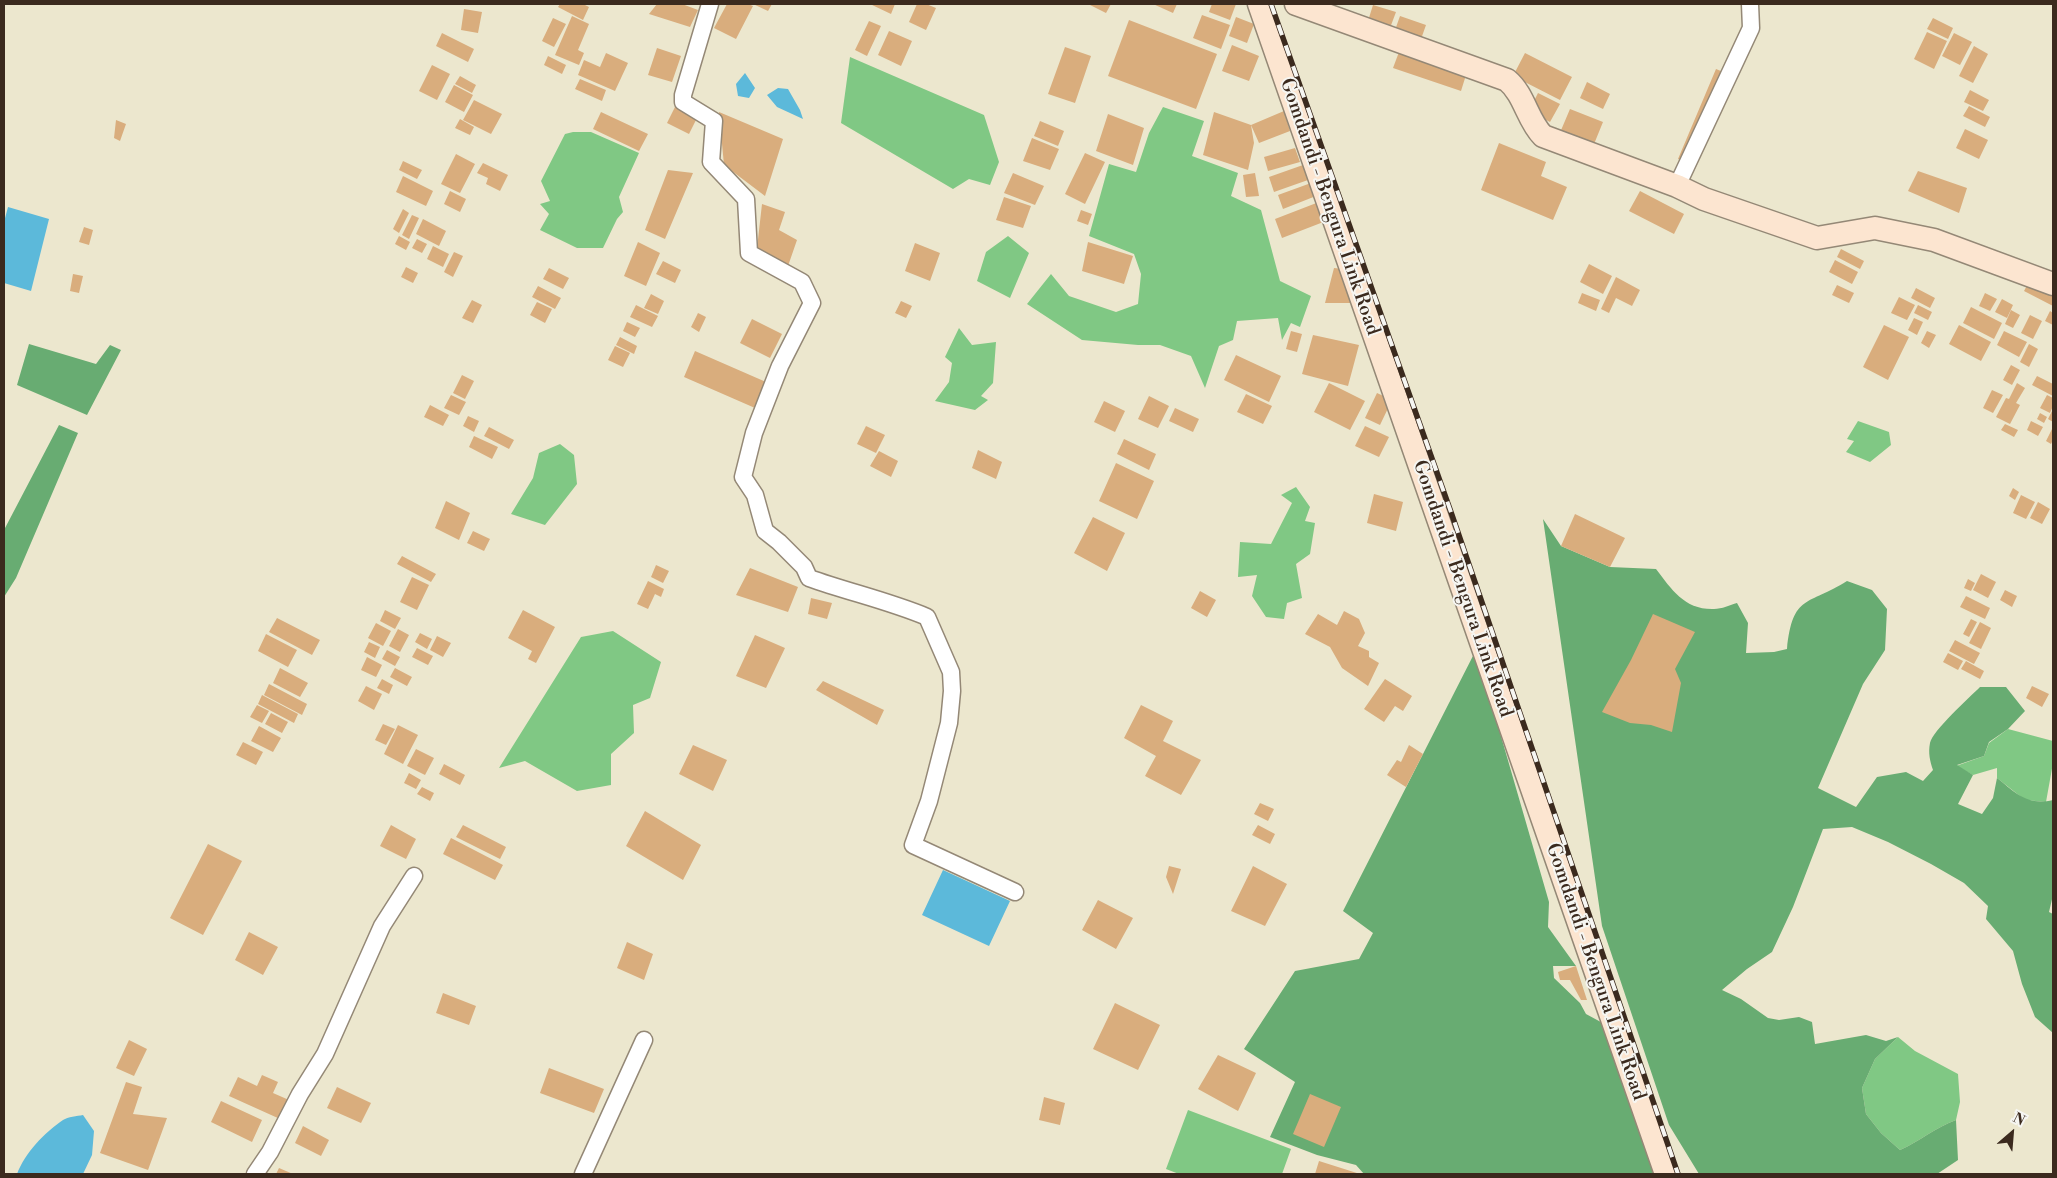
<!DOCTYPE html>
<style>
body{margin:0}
#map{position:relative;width:2057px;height:1178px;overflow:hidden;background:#ece7ce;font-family:"Libre Bodoni",serif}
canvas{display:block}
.frame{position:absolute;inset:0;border:5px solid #3b2a1e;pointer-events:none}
.north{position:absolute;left:1987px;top:1108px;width:50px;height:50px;-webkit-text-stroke:4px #f6f6f2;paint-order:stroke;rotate:27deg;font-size:14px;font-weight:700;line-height:20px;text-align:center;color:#3b2a1e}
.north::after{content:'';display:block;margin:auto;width:18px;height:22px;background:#3b2a1e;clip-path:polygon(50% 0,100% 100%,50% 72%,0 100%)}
</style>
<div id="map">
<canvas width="2057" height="1178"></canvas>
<div class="frame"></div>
<div class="north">N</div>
</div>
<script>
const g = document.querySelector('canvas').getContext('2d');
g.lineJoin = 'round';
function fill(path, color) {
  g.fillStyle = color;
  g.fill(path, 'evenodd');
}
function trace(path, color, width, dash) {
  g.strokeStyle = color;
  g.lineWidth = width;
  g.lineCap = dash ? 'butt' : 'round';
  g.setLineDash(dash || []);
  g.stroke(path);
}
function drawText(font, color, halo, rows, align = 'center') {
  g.font = font + ' "Libre Bodoni",serif';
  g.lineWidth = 4;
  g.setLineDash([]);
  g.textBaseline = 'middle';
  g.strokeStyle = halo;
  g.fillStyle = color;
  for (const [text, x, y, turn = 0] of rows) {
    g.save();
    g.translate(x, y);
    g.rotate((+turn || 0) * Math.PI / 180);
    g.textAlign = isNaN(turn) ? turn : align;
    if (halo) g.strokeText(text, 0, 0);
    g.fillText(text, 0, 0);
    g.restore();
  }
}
const green = new Path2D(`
 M850 57 984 115 999 162 990 185 969 179 953 189 841 123Z
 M1163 107 1204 121 1192 156 1238 173 1231 196 1261 210 1280 281 1311 296 1300 327 1291 323 1282 340 1278 318 1237 321 1233 340 1219 346 1205 388 1191 356 1160 345H1138L1082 340 1027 304 1051 274 1069 296 1116 312 1138 304 1141 274 1134 254 1089 236 1109 164 1136 172 1149 133Z
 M573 132H591L639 153 619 197 623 212 617 219 603 248H577L540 230 549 214 540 204 550 201 541 181 565 134Z
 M1008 236 1029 253 1010 298 977 281 986 252Z
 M959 328 972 345 996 342 993 383 981 396 988 400 975 410 935 401 949 382 952 363 945 357Z
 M1858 421 1889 432 1891 445 1870 462 1846 452 1854 441 1847 439Z
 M560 444 574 455 577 484 545 525 511 514 533 478 539 453Z
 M1296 487 1310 507 1305 521 1315 523 1310 554 1296 564 1302 598 1287 603 1284 619 1266 617 1252 596 1257 575 1238 577 1240 542 1271 544 1292 503 1281 495Z
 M613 631 661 662 650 698 633 705 634 733 611 754V785L577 791 525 761 499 768 581 637Z
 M2008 729 2053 741V763L2046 802 2025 800 1997 778V768L1973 775 1956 766 1984 756 1989 743Z
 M1898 1037 1915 1051 1958 1074 1960 1102 1956 1120C1936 1127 1920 1141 1900 1150L1881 1133 1866 1114 1862 1088 1875 1059Z
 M1188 1110 1291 1149 1282 1174H1179L1166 1169Z`);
const forest = new Path2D(`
 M29 344 96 364 110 345 121 350 87 415 17 385Z
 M59 425 78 433 16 578 4 597V530Z
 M1543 519 1561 546 1610 567 1656 569C1672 590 1685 610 1714 609 1722 609 1730 605 1737 603L1748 623 1746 653 1774 652 1787 649C1793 593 1808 606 1847 581L1872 590 1887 609 1885 650 1863 684 1818 788 1856 807 1877 777 1906 772 1923 781 1933 770C1930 761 1928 753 1930 743 1932 731 1970 697 1980 687H2006L2025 711 2008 729 1989 742 1984 756 1957 765 1973 775 1958 804 1982 814 1993 798 1997 778C2016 793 2027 806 2053 800V895L2049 912 2053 914V1033L2035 1017 2022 984 2013 951 1986 919 1988 906 1964 883 1931 864 1888 842 1852 827 1823 829 1793 907 1772 952 1747 969 1722 990 1741 999 1768 1018 1779 1020 1799 1017 1812 1022 1815 1044 1866 1035 1886 1041 1898 1037 1875 1059 1862 1088 1866 1114 1881 1133 1900 1150C1920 1141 1936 1127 1956 1120L1958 1160 1937 1174H1699L1669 1125 1602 926Z
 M1476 650 1549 902 1548 927 1576 966H1553L1554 978 1580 1003 1586 1014 1610 1027 1656 1174H1396L1393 1173 1364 1174 1356 1165 1317 1155 1270 1137 1295 1082 1244 1049 1295 971 1359 959 1373 933 1343 911Z`);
const water = new Path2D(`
 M745 73 755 88 749 98 738 96 736 84Z
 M778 88 788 89 800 110 803 119 777 107 767 95Z
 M8 207 49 219 31 291 4 283V222Z
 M943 870 1010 901 989 946 922 915Z
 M83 1115 94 1131 92 1155 83 1174H17C25 1153 44 1133 63 1120 68 1117 77 1116 83 1115Z`);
const building = new Path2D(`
 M560 4H583L589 7 583 20 558 7Z
 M657 4H682L698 10 690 27 649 14Z
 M727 4H748L753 6 736 39 714 28Z
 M753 4H772L768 11Z
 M870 4H895L891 14Z
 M917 4H926L936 8 926 30 909 22Z
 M1088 4H1111L1106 13Z
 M1153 4H1177L1173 13Z
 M1212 4H1236L1230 20 1209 12Z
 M1373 5 1396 12 1390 28 1368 21Z
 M464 9 482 12 478 33 461 30Z
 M1202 15 1230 25 1221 49 1193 38Z
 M572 16 589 24 578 50 584 53 579 65 555 55Z
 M1400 16 1426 25 1420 42 1394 33Z
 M1236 17 1254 24 1247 43 1229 36Z
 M553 18 566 24 554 47 542 41Z
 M1933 18 1953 28 1948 39 1927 29Z
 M1129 20 1217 54 1196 109 1108 76Z
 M869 21 881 26 867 56 855 50Z
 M889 31 912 41 901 66 878 55Z
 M1927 32 1947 41 1934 69 1914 59Z
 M442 33 474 49 468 62 436 46Z
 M1954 33 1972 42 1960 65 1942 56Z
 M1232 45 1259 56 1249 81 1222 71Z
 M1974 46 1988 54 1973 83 1959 76Z
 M1065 47 1091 56 1075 103 1048 94Z
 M657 48 681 56 672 82 648 75Z
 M1399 52 1466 75 1461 91 1393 68Z
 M606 53 628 63 615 91 578 75 584 60 600 67Z
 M1525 53 1572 77 1560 100 1513 76Z
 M548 56 566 65 562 74 544 65Z
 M432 65 450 74 437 100 419 91Z
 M1716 69 1733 76 1694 166 1678 159Z
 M460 76 476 85 472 93 455 84Z
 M580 79 606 90 602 101 575 89Z
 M1587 82 1610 94 1603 109 1580 98Z
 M454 85 473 95 464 112 445 102Z
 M1970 90 1989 100 1983 111 1964 102Z
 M1538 93 1560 104 1550 122 1529 111Z
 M474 100 502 114 491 134 463 120Z
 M1969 106 1990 117 1985 127 1963 116Z
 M675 107 697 118 689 134 667 123Z
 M1570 109 1603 122 1592 149 1559 135Z
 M1284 111 1290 131 1259 143 1251 125Z
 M601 112 648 134 639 151 593 129Z
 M719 112 783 139 765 196 724 165Z
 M1214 112 1251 125 1254 143 1248 170 1203 155Z
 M1108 114 1144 128 1133 165 1096 151Z
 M460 119 474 127 470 135 455 128Z
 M116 120 126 124 120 141 114 138Z
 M1040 121 1064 131 1058 146 1034 136Z
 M1965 129 1988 140 1979 159 1956 148Z
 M1032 138 1059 149 1050 170 1023 161Z
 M1499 143 1546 162 1541 176 1567 187 1553 220 1481 190Z
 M1295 148 1300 162 1268 171 1264 157Z
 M1085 153 1105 162 1085 204 1065 194Z
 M456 154 475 164 460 193 441 184Z
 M403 161 422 170 417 179 399 170Z
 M483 163 508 175 500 191 486 184 488 178 477 173Z
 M1303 165 1308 180 1274 192 1269 177Z
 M668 170 693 173 665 239 645 230Z
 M1918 171 1967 188 1959 213 1908 191Z
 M1013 173 1044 186 1035 205 1004 193Z
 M1255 173 1259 196 1246 197 1243 175Z
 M403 176 433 191 426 206 396 192Z
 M1311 183 1316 196 1283 209 1278 195Z
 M450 191 466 199 460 212 444 204Z
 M1640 191 1684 214 1674 234 1629 211Z
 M1004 197 1031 206 1023 228 996 220Z
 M1319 202 1326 221 1282 238 1275 219Z
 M762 204 785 212 779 230 797 240 788 266 756 257Z
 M403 209 409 213 399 233 393 229Z
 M1081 210 1092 214 1088 225 1077 221Z
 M412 215 419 218 409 239 402 235Z
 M423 219 446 231 439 246 416 234Z
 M84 227 93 230 89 245 79 242Z
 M399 236 410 242 406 250 395 244Z
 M417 239 427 244 422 253 412 248Z
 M638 242 660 253 646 286 624 276Z
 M1088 242 1133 256 1124 284 1082 271Z
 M915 243 940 253 930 281 905 271Z
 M433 246 449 254 443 267 427 259Z
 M1841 249 1864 261 1860 269 1837 257Z
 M454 252 463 256 453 277 444 272Z
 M1835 260 1858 272 1852 284 1829 272Z
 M663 261 681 270 675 283 656 274Z
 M1589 264 1612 276 1603 294 1580 282Z
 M406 267 418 273 413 283 401 277Z
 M549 268 569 278 563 289 543 279Z
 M1334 268 1343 269 1352 303H1325Z
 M73 274 83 276 79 293 70 291Z
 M2032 276 2053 287V306L2024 291Z
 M1616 277 1640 290 1632 306 1616 298 1609 313 1601 309Z
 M1837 285 1854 293 1849 303 1832 295Z
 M538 286 561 298 555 309 532 297Z
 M1916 288 1935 298 1930 308 1911 298Z
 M1582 293 1600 300 1596 311 1578 303Z
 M1985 293 1997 299 1990 311 1979 306Z
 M651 294 664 301 658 314 644 308Z
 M1899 297 1915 305 1907 320 1891 313Z
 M2002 299 2013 305 2007 318 1995 312Z
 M472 300 482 305 473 323 462 318Z
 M901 301 912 306 906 318 895 313Z
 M537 302 552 309 545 323 530 315Z
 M636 305 658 316 652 327 630 317Z
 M1918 305 1932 312 1928 320 1914 313Z
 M1971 307 2002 323 1994 339 1963 323Z
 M2011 310 2020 315 2013 328 2005 324Z
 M2050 311 2053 313V325L2045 321Z
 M698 313 706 317 699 332 691 327Z
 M2030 315 2042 321 2033 339 2021 333Z
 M1914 318 1923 322 1917 335 1908 330Z
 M752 319 782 334 770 358 740 343Z
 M627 322 640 328 635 337 623 331Z
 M1884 325 1909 337 1888 380 1863 367Z
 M1959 325 1991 342 1981 361 1949 344Z
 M1291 331 1302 334 1297 352 1286 349Z
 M1927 331 1936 335 1929 348 1921 343Z
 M2004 331 2027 342 2019 357 1997 345Z
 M1313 335 1359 345 1348 386 1302 374Z
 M620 337 637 346 634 354 616 345Z
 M2029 344 2038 349 2029 367 2020 362Z
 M615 346 630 353 623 367 608 360Z
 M695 351 766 382 755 408 684 377Z
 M1236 355 1281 376 1269 402 1224 380Z
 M2011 365 2020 370 2012 385 2003 380Z
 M462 375 474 381 465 399 453 393Z
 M2037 376 2053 384V396L2032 385Z
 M1329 383 1365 401 1350 430 1314 412Z
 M2017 383 2025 388 2016 403 2020 405 2010 424 1996 417 2006 398 2009 399Z
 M1992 390 2003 395 1993 413 1983 408Z
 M1377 393 1392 400 1380 425 1365 418Z
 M1246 394 1272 406 1263 424 1237 412Z
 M451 395 466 402 459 415 444 408Z
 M2047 395 2053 398V406L2050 413 2040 408Z
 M1149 396 1169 406 1158 428 1138 419Z
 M1104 401 1125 411 1115 432 1094 422Z
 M430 405 449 415 443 426 424 417Z
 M1175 408 1199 419 1193 432 1169 421Z
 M2053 409V422L2048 419Z
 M2040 413 2047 417 2044 423 2037 419Z
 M468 416 479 421 474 432 463 426Z
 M2031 421 2043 427 2038 436 2027 430Z
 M2005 424 2018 430 2014 437 2001 430Z
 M866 426 885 435 876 453 857 444Z
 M1365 426 1389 437 1379 457 1355 446Z
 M489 427 514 440 509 449 484 436Z
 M2053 427V440L2051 444 2046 441Z
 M474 436 498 447 492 459 469 447Z
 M1124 439 1156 454 1149 470 1117 454Z
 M978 450 1002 462 996 479 972 468Z
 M879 451 898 461 891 477 870 466Z
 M1116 463 1154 481 1137 519 1099 501Z
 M2013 488 2019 492 2015 500 2009 496Z
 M1374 494 1403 502 1396 531 1367 523Z
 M2021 495 2035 502 2026 519 2013 513Z
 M446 501 470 513 459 540 435 528Z
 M2038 502 2050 509 2042 524 2030 518Z
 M1575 514 1625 538 1610 567 1561 546Z
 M1093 517 1125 533 1107 571 1074 553Z
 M473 531 490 539 484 551 467 543Z
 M402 556 436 574 431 582 397 564Z
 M656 565 669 571 663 583 651 577Z
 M750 568 798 587 788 612 736 595Z
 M1981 574 1996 582 1988 598 1973 590Z
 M412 577 429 585 417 610 400 602Z
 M1968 579 1975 583 1971 591 1964 588Z
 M648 581 664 589 661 597 655 594 648 609 637 604Z
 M2005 590 2017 596 2012 607 2000 600Z
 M1200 591 1216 600 1207 617 1191 608Z
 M1966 596 1990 608 1985 619 1960 607Z
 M811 598 832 603 827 619 808 614Z
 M385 610 401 618 395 629 380 621Z
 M523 610 555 627 536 663 528 659 532 651 508 638Z
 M1344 611 1359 619 1365 633 1358 646 1369 651V657L1379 663 1368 686 1342 668 1330 647 1305 634 1318 614 1337 625Z
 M1653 614 1695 632 1675 669 1681 683 1672 732 1651 725 1630 723 1602 712 1631 660Z
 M277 618 320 640 312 655 269 632Z
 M1971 619 1977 622 1969 637 1963 634Z
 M1980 622 1991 628 1981 649 1969 643Z
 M376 623 391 631 383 646 368 638Z
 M398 629 409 635 400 652 389 646Z
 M420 633 432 639 427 649 415 642Z
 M266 634 297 650 288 667 258 651Z
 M755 635 785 648 766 688 736 676Z
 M437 636 451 643 443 657 430 650Z
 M1955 640 1980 653 1974 664 1949 651Z
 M369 642 380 647 375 658 364 652Z
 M417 648 433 656 428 665 412 657Z
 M387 650 400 657 395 666 382 659Z
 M1948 653 1963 661 1958 670 1943 662Z
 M367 657 382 665 376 677 361 670Z
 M1966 661 1984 671 1980 679 1961 669Z
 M280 668 308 683 300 697 273 683Z
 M395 668 412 677 407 686 390 677Z
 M382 679 393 685 389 694 377 688Z
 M1385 679 1412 696 1403 711 1395 706 1384 722 1364 709Z
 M823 681 884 710 877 725 816 690Z
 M269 684 307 704 302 715 264 695Z
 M366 686 382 694 374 710 358 701Z
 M2032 686 2049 694 2042 707 2026 698Z
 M262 695 298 714 294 723 258 704Z
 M257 705 269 711 262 723 250 717Z
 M1141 705 1173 721 1163 741 1201 760 1181 795 1145 776 1156 756 1124 738Z
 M271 713 288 722 282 733 265 724Z
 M383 724 395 729 386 745 375 740Z
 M398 725 418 735 403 764 384 754Z
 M259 726 281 738 273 752 251 741Z
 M243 742 263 752 256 765 236 755Z
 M693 745 727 760 713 791 679 774Z
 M1409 745 1423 754 1406 787 1387 775 1397 760 1401 762Z
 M416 749 434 758 425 775 407 766Z
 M444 764 465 775 460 785 439 774Z
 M409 773 421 780 416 789 404 783Z
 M422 787 434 793 430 801 417 794Z
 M1260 803 1274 809 1268 821 1254 814Z
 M645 811 701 845 683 880 626 846Z
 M391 825 416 839 406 859 380 846Z
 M463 825 506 847 500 859 456 837Z
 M1258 825 1275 834 1270 844 1252 835Z
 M451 838 503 865 495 880 443 854Z
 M208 844 242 861 203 935 170 918Z
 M1169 866 1181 869 1173 894 1166 877Z
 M1253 866 1287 884 1265 926 1231 911Z
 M1098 900 1133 918 1116 949 1082 930Z
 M249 932 278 947 263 975 235 960Z
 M627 942 653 954 644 980 617 968Z
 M1576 966 1587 1000H1581L1570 980H1560L1558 972Z
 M443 993 476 1006 469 1025 436 1013Z
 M1115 1003 1160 1025 1138 1070 1093 1049Z
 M129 1040 147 1049 134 1076 116 1068Z
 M1218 1055 1256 1073 1238 1111 1198 1089Z
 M549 1068 604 1089 594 1113 540 1093Z
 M262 1075 278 1082 273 1093 289 1100 280 1119 229 1096 238 1077 257 1086Z
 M126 1082 142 1087 133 1114 167 1118 148 1170 100 1153Z
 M337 1087 371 1103 361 1123 327 1108Z
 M1310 1094 1341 1107 1324 1147 1293 1134Z
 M1044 1097 1065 1103 1060 1125 1039 1120Z
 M221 1101 262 1120 252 1142 211 1122Z
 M303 1126 329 1140 321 1156 295 1143Z
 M1319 1161 1360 1174H1315Z
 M279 1168 293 1174H276Z`);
const minor = new Path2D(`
 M710 4 683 95V102L714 121 711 162 746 199 749 253 802 282 812 303 780 366 754 433 743 477 755 495 765 531 779 542 804 567 809 578C848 592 889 601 927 617L951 672 952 691 949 723 929 801 913 845 1015 892
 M1677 186 1751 28 1750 4
 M255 1174 270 1152 300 1094 325 1054 382 926 414 876
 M583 1174 644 1040`);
const secondary = new Path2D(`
 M1259 4 1666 1174
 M1296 4 1507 80C1525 95 1527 120 1543 136L1677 186 1704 199 1817 238 1875 228 1934 240 2053 284`);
const rail = new Path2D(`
 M1271 4 1452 515 1678 1174`);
const streetNames = [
 ["Gomdandi - Bengura Link Road",1329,207,71],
 ["Gomdandi - Bengura Link Road",1462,589,71],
 ["Gomdandi - Bengura Link Road",1595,972,71]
];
fill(green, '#80c884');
fill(forest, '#68ac72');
fill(water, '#5cb9da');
fill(building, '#d9ad7d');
trace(minor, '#948876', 19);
trace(secondary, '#948876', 25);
trace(minor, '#fff', 16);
trace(secondary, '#fce5d0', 22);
trace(rail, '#3b2a1e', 5.5);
trace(rail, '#f6f6f2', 4, [11]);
drawText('19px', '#3b2a1e', '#f6f6f2', streetNames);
</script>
